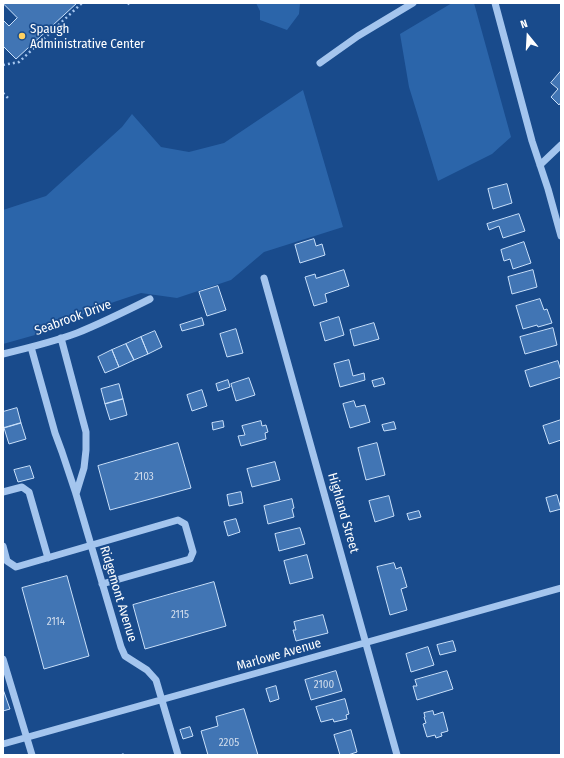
<!DOCTYPE html>
<style>
body{margin:0}
#map{position:relative;width:564px;height:758px;overflow:hidden;background:#194b8c;font-family:"Fira Sans Condensed",sans-serif}
canvas{display:block}
.frame{position:absolute;inset:0;border:4px solid #fff;pointer-events:none}
.north{position:absolute;left:508px;top:16px;width:40px;height:40px;-webkit-text-stroke:3px #194b8c;paint-order:stroke;rotate:342deg;font-size:11px;font-weight:700;line-height:16px;text-align:center;color:#fff}
.north::after{content:'';display:block;margin:auto;width:14px;height:18px;background:#fff;clip-path:polygon(50% 0,100% 100%,50% 72%,0 100%)}
</style>
<div id="map">
<canvas width="564" height="758"></canvas>
<div class="frame"></div>
<div class="north">N</div>
</div>
<script>
const g = document.querySelector('canvas').getContext('2d');
g.lineJoin = 'round';
function fill(path, color) {
  g.fillStyle = color;
  g.fill(path, 'evenodd');
}
function trace(path, color, width, dash) {
  g.strokeStyle = color;
  g.lineWidth = width;
  g.lineCap = dash ? 'butt' : 'round';
  g.setLineDash(dash || []);
  g.stroke(path);
}
function drawText(font, color, halo, rows, align = 'center') {
  g.font = font + ' "Fira Sans Condensed",sans-serif';
  g.lineWidth = 3.5;
  g.setLineDash([]);
  g.textBaseline = 'middle';
  g.strokeStyle = halo;
  g.fillStyle = color;
  for (const [text, x, y, turn = 0] of rows) {
    g.save();
    g.translate(x, y);
    g.rotate((+turn || 0) * Math.PI / 180);
    g.textAlign = isNaN(turn) ? turn : align;
    if (halo) g.strokeText(text, 0, 0);
    g.fillText(text, 0, 0);
    g.restore();
  }
}
const green = new Path2D(`
 M256 3H300L299 14 287 30 260 20V11Z
 M452 3H474L511 137 492 154 438 181 409 87 400 34Z
 M303 90 343 227 264 252 231 280 177 298 141 293 102 306 35 335 3 344V210L46 196 122 127 132 114 161 147 189 152 224 143Z`);
const building = new Path2D(`
 M3 3H77L16 59 3 46V20L9 26 17 18Z
 M561 71V102L559 105 551 97 558 89 551 83Z
 M507 184 512 203 493 209 488 189Z
 M519 214 525 231 503 238 499 226 489 230 487 224Z
 M314 239 316 246 322 244 325 255 300 263 295 245Z
 M524 242 531 263 513 269 510 259 504 261 501 250Z
 M344 270 349 286 325 294 327 302 314 306 305 277 315 274 316 278Z
 M533 270 537 287 512 294 508 277Z
 M218 286 226 310 207 316 199 292Z
 M540 299 544 310 547 309 552 323 538 327 537 325 523 329 516 306Z
 M339 317 344 335 325 341 320 323Z
 M202 318 204 325 182 331 180 325Z
 M374 323 379 339 354 346 350 330Z
 M553 328 557 345 525 354 520 337Z
 M236 329 243 353 227 357 220 334Z
 M155 331 162 347 148 354 141 337Z
 M141 337 148 354 134 360 126 344Z
 M126 344 134 360 119 367 112 350Z
 M112 350 119 367 105 373 98 357Z
 M349 360 353 376 364 373 365 380 340 387 334 364Z
 M558 361 561 371V377L530 387 525 371Z
 M249 378 255 395 236 401 231 384Z
 M383 378 385 384 374 387 372 381Z
 M228 380 230 387 218 391 216 384Z
 M119 384 123 399 105 404 101 389Z
 M202 390 207 406 192 411 187 395Z
 M123 399 127 415 110 420 105 404Z
 M354 401 356 407 365 405 370 422 350 428 343 404Z
 M17 408 21 423 4 428 3 423V412Z
 M561 420V440L549 444 543 426Z
 M223 421 224 427 213 430 212 423Z
 M261 421 262 426 266 425 268 432 265 433 266 439 241 446 238 436 245 435 242 426Z
 M394 422 396 429 384 431 382 425Z
 M21 423 26 439 9 444 4 428Z
 M178 443 191 488 110 510 98 466Z
 M377 443 385 475 366 480 358 448Z
 M275 462 280 480 252 487 247 469Z
 M30 466 34 478 18 482 14 470Z
 M241 492 243 503 229 506 227 495Z
 M557 495 561 509 550 512 546 498Z
 M389 496 394 516 375 522 369 501Z
 M292 499 294 508 292 509 294 517 268 524 264 506Z
 M419 511 421 517 409 520 407 514Z
 M236 519 240 532 228 536 224 522Z
 M300 528 305 544 279 551 275 534Z
 M307 555 313 578 290 584 284 561Z
 M394 563 396 569 401 567 407 587 401 589 407 610 390 615 377 567Z
 M67 576 89 656 44 669 22 588Z
 M214 582 226 626 145 649 133 605Z
 M323 615 328 633 296 641 293 630H296L294 622Z
 M453 641 456 651 440 655 437 645Z
 M428 647 434 665 411 672 406 654Z
 M336 671 342 691 311 700 305 680Z
 M447 671 453 689 417 700 413 686H417L415 680Z
 M276 686 279 699 270 702 266 689Z
 M4 692 10 709 3 711V693Z
 M345 699 349 714 346 715 347 719 334 722 333 719 321 722 316 707Z
 M244 709 258 755H208L201 731 218 726 216 717Z
 M433 711 434 715 443 712 448 731 441 733 442 736 436 738 435 735 427 737 423 724 426 723 424 717H425L424 713Z
 M190 727 193 736 183 739 180 730Z
 M351 730 357 752 348 755H340L334 735Z`);
const path = new Path2D(`
 M128 3 131 6
 M3 65 19 62 82 3
 M3 93 10 100
 M122 755 124 754`);
const minor = new Path2D(`
 M495 3 532 141 548 189 561 236
 M320 63 358 36 413 3
 M540 165 561 145
 M264 278 397 755
 M61 338 86 432V450L84 468 76 494
 M31 347 55 433 62 452 76 494 121 647 125 656 147 670 156 680 178 755
 M3 354C28 348 53 342 77 333 102 323 126 311 150 299
 M3 492 22 487 29 492 48 558
 M3 546 7 561 16 567 178 520 185 524 193 552 190 559 102 584
 M3 659 32 755
 M3 744 561 588`);
const markers = [
 [22,36,4,"#ffd161"]
];
const numberNames = [
 ["2103",144,477],
 ["2115",180,615],
 ["2114",56,622],
 ["2100",324,685],
 ["2205",229,743]
];
const poiNames = [
 ["Spaugh",30,29],
 ["Administrative Center",30,44]
];
const streetNames = [
 ["Seabrook Drive",73,318,-20],
 ["Highland Street",343,513,74],
 ["Ridgemont Avenue",118,594,73],
 ["Marlowe Avenue",279,655,-16]
];
fill(green, '#2b65aa');
fill(building, '#4175b4');
trace(building, '#c9e0fa', 1);
trace(path, '#a4c5ee', 2.5, [2, 3]);
trace(minor, '#a4c5ee', 7);
for (const [x, y, r, color] of markers) {
  const dot = new Path2D();
  dot.arc(x, y, r, 0, 2 * Math.PI);
  g.fillStyle = color;
  g.fill(dot);
  trace(dot, '#194b8c', 1.5);
}
drawText('11px', '#d0dcec', null, numberNames);
drawText('13px', '#fff', '#194b8c', poiNames, 'left');
drawText('13px', '#fff', '#194b8c', streetNames);
</script>
